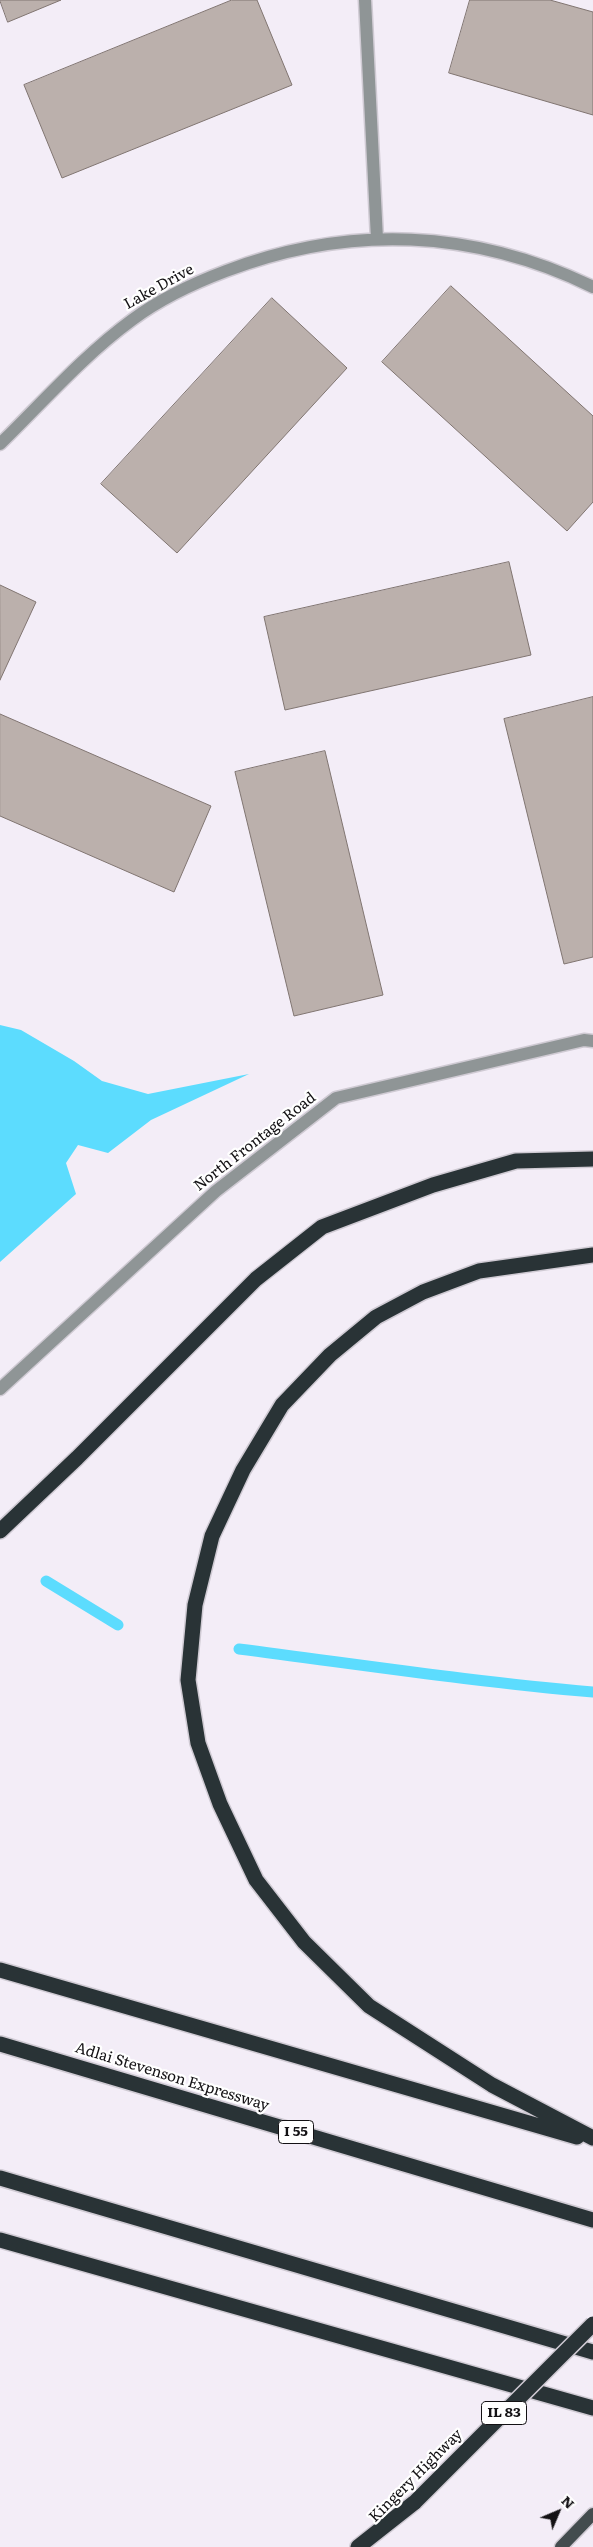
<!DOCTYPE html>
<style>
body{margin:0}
#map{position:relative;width:593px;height:2547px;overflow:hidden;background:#f3edf7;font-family:Literata,serif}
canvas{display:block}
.north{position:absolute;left:533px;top:2487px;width:50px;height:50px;-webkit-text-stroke:4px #fff;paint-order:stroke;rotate:45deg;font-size:14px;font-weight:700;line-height:20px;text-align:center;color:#131114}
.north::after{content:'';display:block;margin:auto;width:18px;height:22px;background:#131114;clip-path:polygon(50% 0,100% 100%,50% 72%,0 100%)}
</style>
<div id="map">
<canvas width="593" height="2547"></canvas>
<div class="north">N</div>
</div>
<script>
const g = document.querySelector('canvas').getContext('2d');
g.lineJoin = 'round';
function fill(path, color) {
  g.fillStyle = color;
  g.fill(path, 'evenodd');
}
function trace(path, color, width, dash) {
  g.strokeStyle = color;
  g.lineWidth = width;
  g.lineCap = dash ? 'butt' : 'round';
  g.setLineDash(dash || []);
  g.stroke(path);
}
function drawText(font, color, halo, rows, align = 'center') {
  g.font = font + ' Literata,serif';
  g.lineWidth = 4.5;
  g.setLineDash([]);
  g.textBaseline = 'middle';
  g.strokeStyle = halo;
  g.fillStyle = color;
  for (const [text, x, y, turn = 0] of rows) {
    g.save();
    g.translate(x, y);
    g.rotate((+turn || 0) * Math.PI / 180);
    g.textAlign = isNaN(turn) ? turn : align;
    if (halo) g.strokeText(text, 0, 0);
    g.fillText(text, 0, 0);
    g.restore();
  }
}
const water = new Path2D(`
 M0 1025 21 1030 74 1061 102 1081 148 1094 249 1074 151 1120 108 1153 78 1145 66 1163 76 1194 0 1262Z`);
const stream = new Path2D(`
 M46 1581 118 1625
 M239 1649C357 1664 475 1682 593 1692`);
const building = new Path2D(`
 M0 0H61L8 22Z
 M232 0H257L292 85 62 178 24 85Z
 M470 0H550L593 12V115L449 73Z
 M451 286 593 416V502L567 531 382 362Z
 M272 298 347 368 177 553 101 484Z
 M509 562 531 655 285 710 264 617Z
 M0 585 36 602 0 680Z
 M593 697V957L564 964 504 719Z
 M0 714 211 806 174 892 0 816Z
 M325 751 383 995 294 1016 235 772Z`);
const minor = new Path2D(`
 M365 0 377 239
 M0 444C43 402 84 355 132 320 160 299 194 283 226 271 349 224 474 229 593 287
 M0 1389 216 1191 336 1098 584 1040 593 1041`);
const major = new Path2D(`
 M561 2547 593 2514`);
const highway = new Path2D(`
 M593 1255 479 1271 423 1292 376 1317 330 1355 282 1405 243 1470 212 1536 195 1605 188 1680 198 1743 220 1804 256 1880 304 1942 369 2006 492 2085 593 2138
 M0 1531 77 1458 256 1279 322 1227 433 1185 516 1161 593 1159
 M0 1970 577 2137
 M0 2044 593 2220
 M0 2178 593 2352
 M0 2240 593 2408
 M358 2547 415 2502`);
const highwayBridge = new Path2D(`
 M415 2502 593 2324`);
const shields = [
 [296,2132,35],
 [504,2413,45]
];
const shieldNames = [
 ["I 55",296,2132],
 ["IL 83",504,2413]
];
const streetNames = [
 ["Lake Drive",159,287,-29],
 ["North Frontage Road",255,1142,-38],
 ["Adlai Stevenson Expressway",172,2077,17],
 ["Kingery Highway",416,2476,-45]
];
fill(water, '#5cdcfe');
trace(stream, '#5cdcfe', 11);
fill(building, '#bbb0ac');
trace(building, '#807571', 1);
trace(minor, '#cfcad3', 15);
trace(major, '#cfcad3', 15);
trace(highway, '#cfcad3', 18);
trace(minor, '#8f9596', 12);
trace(major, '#434c4e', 12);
trace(highway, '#293336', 15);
trace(highwayBridge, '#cfcad3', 18, []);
trace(highwayBridge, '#293336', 15);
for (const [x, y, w] of shields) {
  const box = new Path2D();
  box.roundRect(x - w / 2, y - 11.5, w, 23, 4);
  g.fillStyle = '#fff';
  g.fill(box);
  trace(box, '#131114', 1);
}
drawText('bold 14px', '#131114', null, shieldNames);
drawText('15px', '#131114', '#fff', streetNames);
</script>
